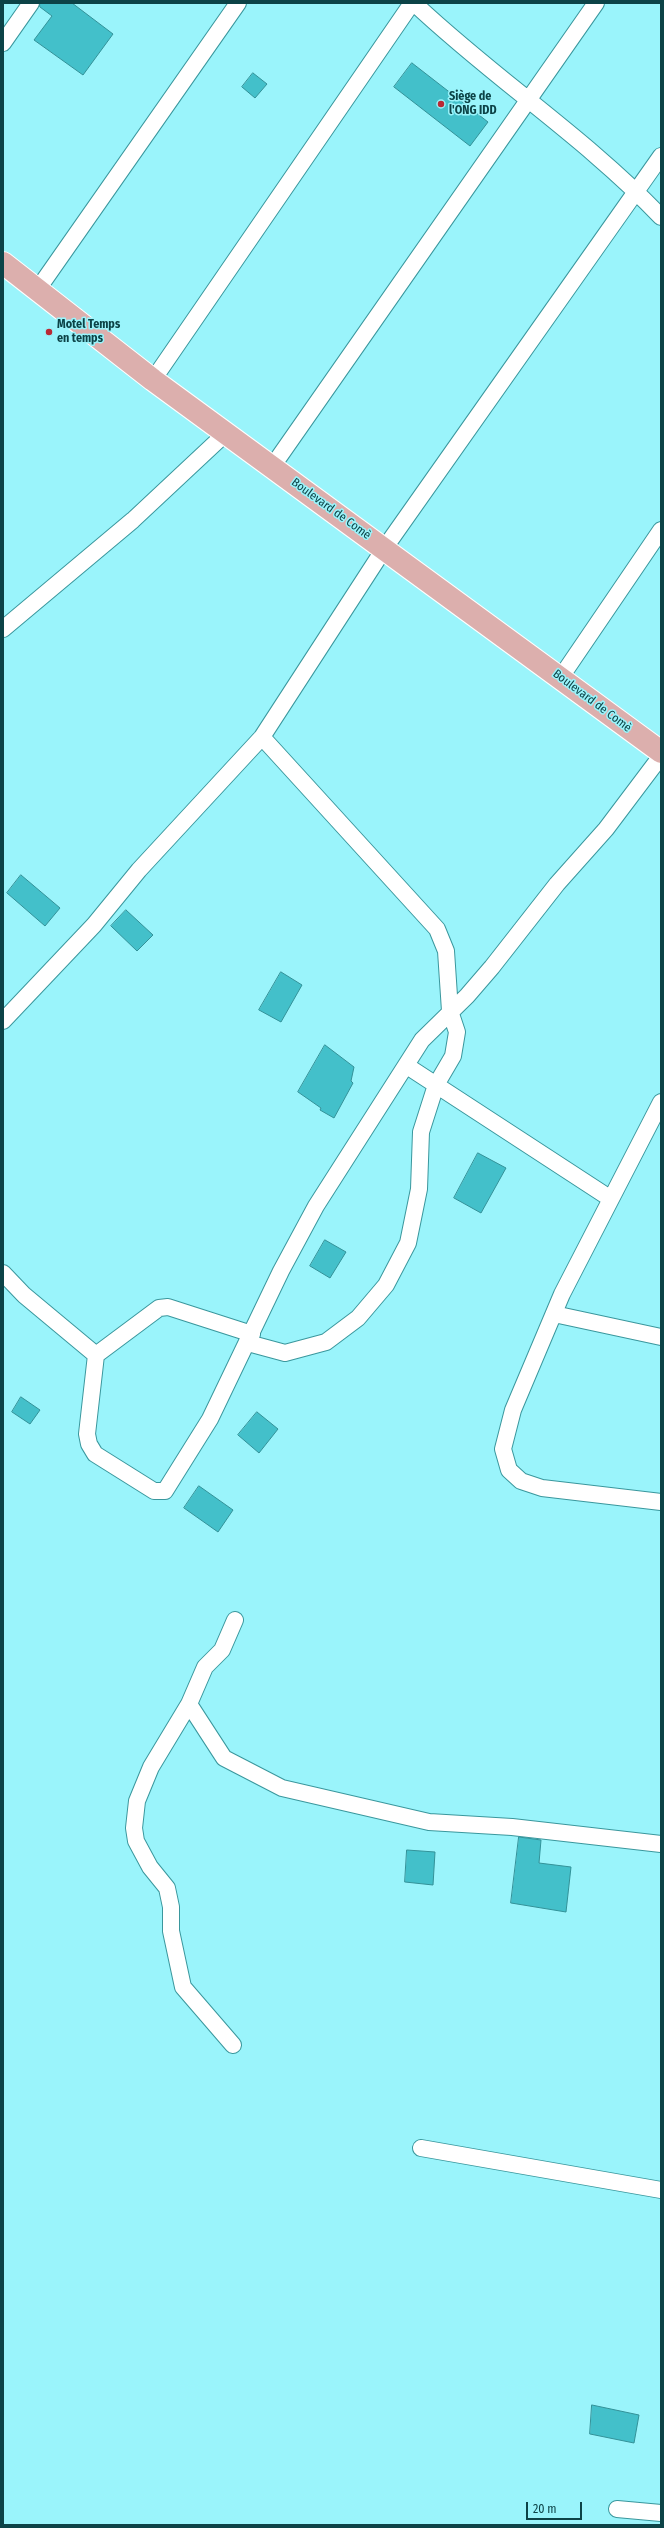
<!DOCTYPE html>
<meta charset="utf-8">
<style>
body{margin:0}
#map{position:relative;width:664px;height:2528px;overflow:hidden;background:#9af4fb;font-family:"Fira Sans Condensed",sans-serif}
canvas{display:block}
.frame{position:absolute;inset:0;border:4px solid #0c4347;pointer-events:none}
.scale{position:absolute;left:526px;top:2502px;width:56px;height:18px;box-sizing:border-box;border:2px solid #0c4347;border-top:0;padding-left:5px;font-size:12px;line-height:14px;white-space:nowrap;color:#0c4347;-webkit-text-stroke:3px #9af4fb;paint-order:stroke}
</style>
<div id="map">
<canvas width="664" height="2528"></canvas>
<div class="frame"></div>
<div class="scale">20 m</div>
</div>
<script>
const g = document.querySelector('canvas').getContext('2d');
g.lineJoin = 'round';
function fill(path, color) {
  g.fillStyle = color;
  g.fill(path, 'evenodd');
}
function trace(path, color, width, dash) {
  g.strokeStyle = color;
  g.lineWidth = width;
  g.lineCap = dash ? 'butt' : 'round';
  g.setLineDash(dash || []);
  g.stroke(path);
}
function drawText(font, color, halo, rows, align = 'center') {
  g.font = font + ' "Fira Sans Condensed",sans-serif';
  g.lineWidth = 3;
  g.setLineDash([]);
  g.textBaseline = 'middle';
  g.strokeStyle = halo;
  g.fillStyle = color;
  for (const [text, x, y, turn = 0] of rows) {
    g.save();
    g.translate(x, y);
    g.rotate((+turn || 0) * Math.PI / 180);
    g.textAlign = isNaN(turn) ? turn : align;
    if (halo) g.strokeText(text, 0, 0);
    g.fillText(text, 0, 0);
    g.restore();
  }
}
const building = new Path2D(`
 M40 3H72L113 34 83 75 34 40 52 16 40 7Z
 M412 63 488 122 470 146 394 87Z
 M253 73 267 84 255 98 242 87Z
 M21 875 60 908 45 926 7 893Z
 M126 910 153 935 137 951 111 926Z
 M281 972 302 985 281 1022 259 1010Z
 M325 1045 354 1067 351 1081 353 1083 334 1118 320 1110 321 1108 298 1092Z
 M478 1153 506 1168 481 1213 454 1198Z
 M325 1240 346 1252 330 1278 310 1266Z
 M21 1397 40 1410 30 1424 12 1412Z
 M257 1412 278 1429 259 1453 238 1435Z
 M199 1486 233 1510 218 1532 184 1508Z
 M519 1837 541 1840 539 1863 571 1867 566 1912 511 1903Z
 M407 1850 435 1852 433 1885 405 1882Z
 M592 2405 639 2415 634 2443 590 2434Z`);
const street = new Path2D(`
 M414 3C493 78 586 138 661 217
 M3 43 31 3
 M38 289 238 3
 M153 380 412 3
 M272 467 596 3
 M3 629 133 520 226 433
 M561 677 661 530
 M3 1021 94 925 139 870 262 737 384 549 661 156
 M407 1066 611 1199
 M661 1102 562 1294 513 1410 503 1449 509 1470 521 1481 542 1488 661 1502
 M3 1273 24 1295 96 1355
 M554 1314 661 1337
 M252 1334 168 1307 159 1308 96 1355 87 1434 89 1444 95 1454 154 1491H165L210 1419 281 1271 316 1206 422 1040 467 996 492 967 557 884 606 829 661 756
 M248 1343 285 1353 326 1342 358 1318 386 1285 408 1243 419 1189 421 1132 436 1085 453 1056 457 1032 450 1011 446 951 437 929 262 737
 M189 1704 205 1667 222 1650 235 1620
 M233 2045 183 1987 171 1931V1907L167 1888 150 1867 136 1841 134 1828 137 1801 151 1767 189 1704 224 1758 282 1788 429 1822 512 1827 661 1844
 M421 2148 661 2190
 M617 2509 661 2513`);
const primary = new Path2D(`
 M3 263 153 380 661 752`);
const markers = [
 [441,104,4,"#b92935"],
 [49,332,4,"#b92935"]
];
const poiNames = [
 ["Siège de",449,97],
 ["l'ONG IDD",449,111],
 ["Motel Temps",57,325],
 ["en temps",57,339]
];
const streetNames = [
 ["Boulevard de Comè",331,509,36],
 ["Boulevard de Comè",592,701,37]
];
fill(building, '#43c0ca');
trace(building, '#339198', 1);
trace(street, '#3a979d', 18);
trace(primary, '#fff', 24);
trace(street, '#fff', 16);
trace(primary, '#dcafad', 22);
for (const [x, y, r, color] of markers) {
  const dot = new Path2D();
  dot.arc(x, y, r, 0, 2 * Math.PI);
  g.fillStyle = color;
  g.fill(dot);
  trace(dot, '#9af4fb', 1.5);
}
drawText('bold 12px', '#0c4347', '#9af4fb', poiNames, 'left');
drawText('12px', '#0c4347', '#9af4fb', streetNames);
</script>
